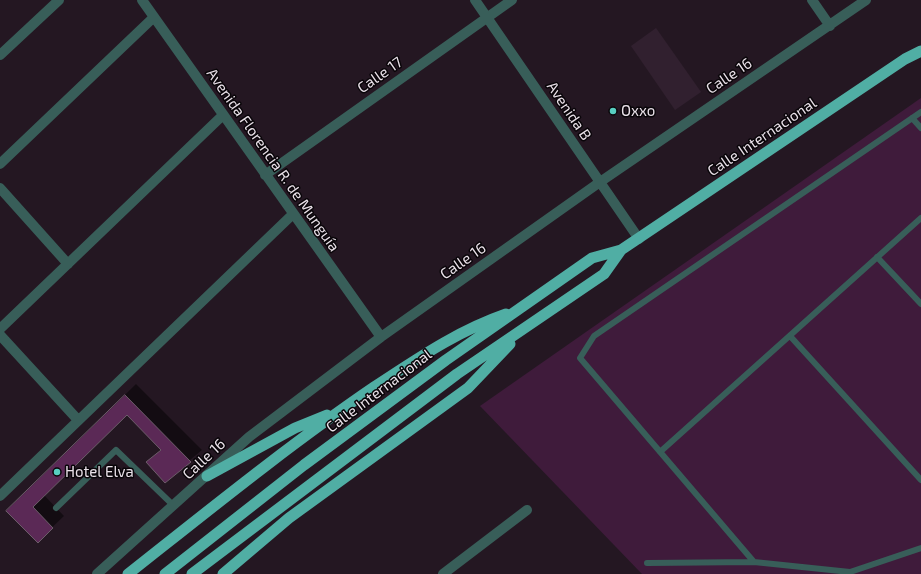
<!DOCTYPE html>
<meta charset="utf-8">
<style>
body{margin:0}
canvas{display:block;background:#241722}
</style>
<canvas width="921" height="574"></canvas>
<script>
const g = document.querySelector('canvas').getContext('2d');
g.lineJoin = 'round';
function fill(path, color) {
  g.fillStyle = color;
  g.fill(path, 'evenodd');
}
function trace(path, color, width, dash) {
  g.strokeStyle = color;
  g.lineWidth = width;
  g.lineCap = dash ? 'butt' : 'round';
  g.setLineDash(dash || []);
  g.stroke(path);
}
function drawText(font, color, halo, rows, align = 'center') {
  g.font = font + ' "Exo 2",sans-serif';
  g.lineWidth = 3;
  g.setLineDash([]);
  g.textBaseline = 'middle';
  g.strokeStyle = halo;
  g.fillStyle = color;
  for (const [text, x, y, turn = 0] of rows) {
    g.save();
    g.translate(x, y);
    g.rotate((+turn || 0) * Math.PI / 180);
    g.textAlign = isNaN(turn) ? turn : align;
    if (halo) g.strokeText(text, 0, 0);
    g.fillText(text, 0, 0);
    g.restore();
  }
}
const built = new Path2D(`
 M656 28 701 92 675 110 631 46Z`);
const green = new Path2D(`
 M921 98V574H642L480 406Z`);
const shadow = new Path2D(`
 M136 384 202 450 165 481 147 462 161 449 127 413 44 495 64 516 38 541 7 511Z`);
const building = new Path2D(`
 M125 395 191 462 165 483 146 462 161 450 127 415 33 507 53 528 38 543 6 511Z`);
const service = new Path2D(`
 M912 118 921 128
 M877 257 921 304
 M790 336 921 480
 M660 452 921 218
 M56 508 116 450 174 506
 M754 562 580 358 594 336 921 112
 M647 563 754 562 850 572 921 548`);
const minor = new Path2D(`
 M142 0 381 337
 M475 0 639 239
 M812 0 830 26
 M0 55 59 0
 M0 164 154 17
 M265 175 512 0
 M0 188 68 264
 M0 329 223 115
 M0 335 78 420
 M0 496 293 214
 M97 574 249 437 381 337 600 182 866 0
 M443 574 527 510`);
const trunk = new Path2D(`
 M207 476 295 428 327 415
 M128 574C209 510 289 445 374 387 417 359 457 331 506 314
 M165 574 304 465 446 360 592 258 621 250 905 59 921 51
 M192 574 457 374 604 274 621 250
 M223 574 289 518 468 388 510 344`);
const markers = [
 [613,111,4,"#58cec1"],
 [57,472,4,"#58cec1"]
];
const streetNames = [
 ["Calle 17",380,75,-35],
 ["Calle 16",729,76,-34],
 ["Avenida B",569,111,56],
 ["Calle Internacional",762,137,-34],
 ["Avenida Florencia R. de Munguía",273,160,55],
 ["Calle 16",463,261,-35],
 ["Calle Internacional",379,391,-37],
 ["Calle 16",204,459,-43]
];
const poiNames = [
 ["Oxxo",621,111],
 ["Hotel Elva",65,472]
];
fill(built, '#31202f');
fill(green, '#3f1b3b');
fill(shadow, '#0007');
fill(building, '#5b2956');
trace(building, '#6c5c69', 1);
trace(service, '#385e59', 6);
trace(minor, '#385e59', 10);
trace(trunk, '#50aea4', 11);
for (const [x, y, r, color] of markers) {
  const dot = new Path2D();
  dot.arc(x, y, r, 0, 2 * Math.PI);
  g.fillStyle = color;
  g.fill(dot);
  trace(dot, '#090509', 1.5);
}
drawText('15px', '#eae1e9', '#090509', streetNames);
drawText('15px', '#eae1e9', '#090509', poiNames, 'left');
</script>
